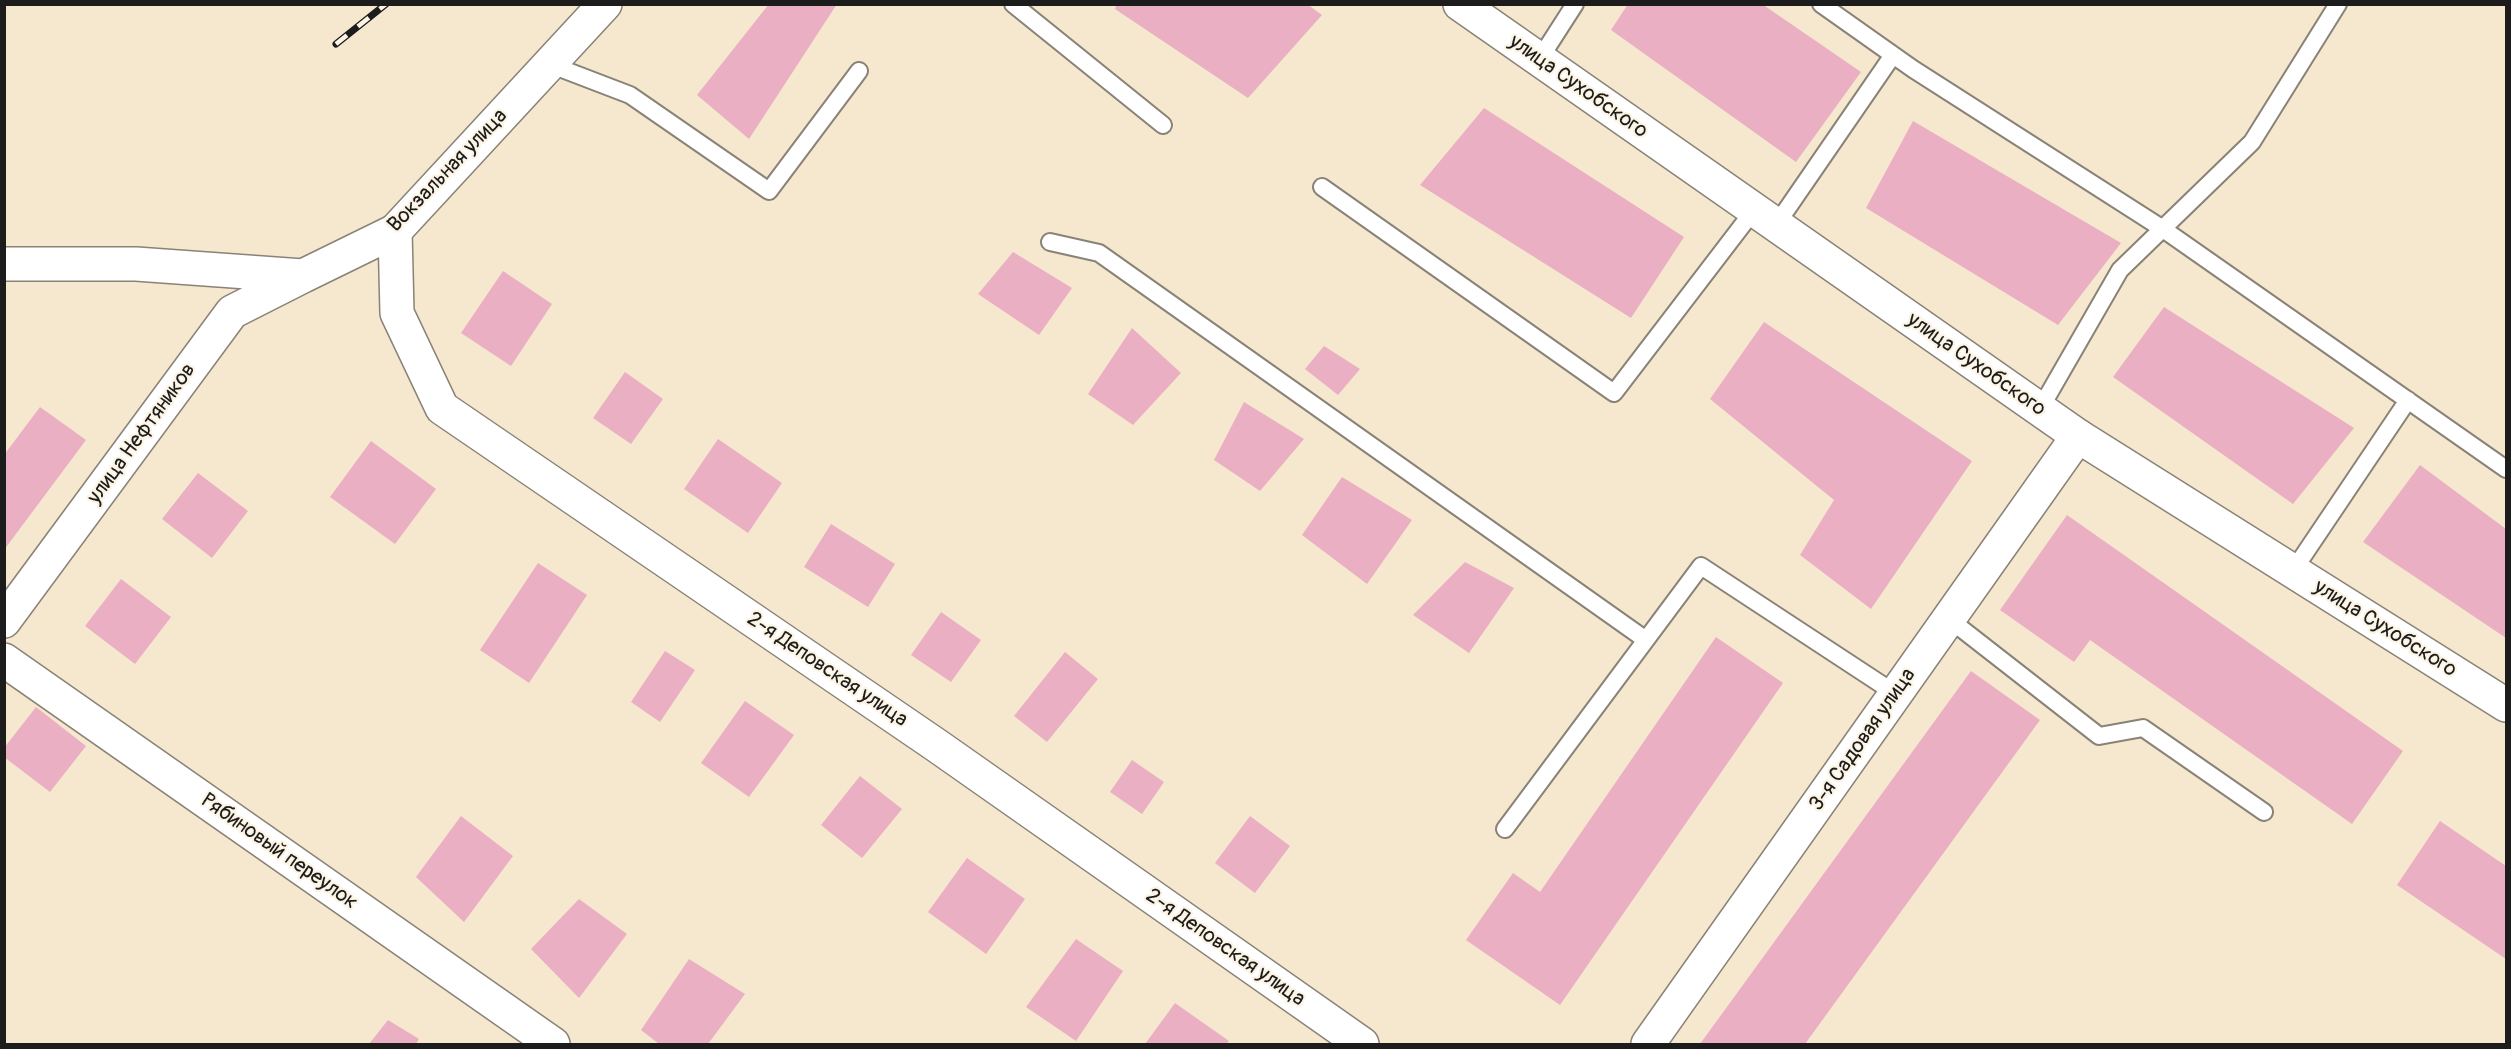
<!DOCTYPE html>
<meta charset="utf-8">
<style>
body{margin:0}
#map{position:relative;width:2511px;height:1049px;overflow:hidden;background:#f6e7cf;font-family:Pangolin,sans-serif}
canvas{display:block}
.frame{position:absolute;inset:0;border:6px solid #1c1c1c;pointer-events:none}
</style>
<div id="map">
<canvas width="2511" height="1049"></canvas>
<div class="frame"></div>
</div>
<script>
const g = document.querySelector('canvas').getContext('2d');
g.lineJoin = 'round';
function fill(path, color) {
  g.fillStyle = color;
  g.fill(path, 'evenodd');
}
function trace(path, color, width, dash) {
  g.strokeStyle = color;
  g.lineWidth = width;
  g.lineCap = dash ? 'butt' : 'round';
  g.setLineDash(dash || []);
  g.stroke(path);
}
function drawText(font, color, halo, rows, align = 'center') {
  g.font = font + ' Pangolin,sans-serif';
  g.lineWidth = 4.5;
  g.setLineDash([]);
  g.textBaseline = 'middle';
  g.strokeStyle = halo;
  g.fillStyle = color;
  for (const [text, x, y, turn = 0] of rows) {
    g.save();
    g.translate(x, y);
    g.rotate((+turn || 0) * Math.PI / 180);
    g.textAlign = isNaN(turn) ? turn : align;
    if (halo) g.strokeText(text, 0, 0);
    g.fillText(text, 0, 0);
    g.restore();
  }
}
const building = new Path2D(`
 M769 4H837L749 139 697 95Z
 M1117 4H1307L1322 15 1248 98 1115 9Z
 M1628 4H1762L1861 72 1796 162 1611 30Z
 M1484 108 1684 237 1631 318 1420 185Z
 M1913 121 2121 243 2058 325 1866 208Z
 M1013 252 1072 288 1039 335 978 294Z
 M503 271 552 304 511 366 461 333Z
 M2164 307 2354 428 2293 504 2113 377Z
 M1764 322 1972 461 1871 609 1800 555 1834 500 1710 399Z
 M1132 328 1181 373 1133 425 1088 394Z
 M1324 346 1360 369 1338 395 1305 369Z
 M625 372 663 399 631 444 593 418Z
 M1244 402 1304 439 1260 491 1214 460Z
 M40 407 86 440 4 550V455Z
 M718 439 782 483 748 533 684 489Z
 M371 441 436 489 395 544 330 497Z
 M2420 465 2506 529V638L2363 542Z
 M198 473 248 511 212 558 162 519Z
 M1342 477 1412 520 1367 584 1302 535Z
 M2067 515 2403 751 2352 824 2090 640 2074 662 2000 610Z
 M831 524 895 564 868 607 804 567Z
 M1465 562 1514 588 1469 653 1413 615Z
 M538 563 587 595 529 683 480 650Z
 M121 579 171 617 135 664 85 626Z
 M941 612 981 640 951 682 911 655Z
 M1716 637 1783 683 1560 1005 1466 940 1513 873 1540 892Z
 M665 651 695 670 660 722 631 702Z
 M1065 652 1098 679 1047 742 1014 716Z
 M1971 671 2040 720 1805 1044H1700Z
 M745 701 794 735 749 797 701 763Z
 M36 707 86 746 50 792 4 757V748Z
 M1132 760 1164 782 1142 814 1110 792Z
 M860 776 902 809 862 858 821 825Z
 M461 816 513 856 464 922 416 877Z
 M1250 816 1290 846 1255 893 1215 863Z
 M2440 821 2506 866V959L2397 885Z
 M967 858 1025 899 986 954 928 912Z
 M579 899 627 934 579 998 531 949Z
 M1076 939 1123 971 1076 1041 1026 1007Z
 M689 959 745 994 708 1044H659L641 1030Z
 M1175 1003 1229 1041 1226 1044H1145Z
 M388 1020 419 1039 416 1044H369Z`);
const lane = new Path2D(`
 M1013 4 1163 125
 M1821 4 1913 69 2163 229 2506 469
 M1539 60 1575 4
 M549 64 630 95 769 191 859 71
 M1322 187 1614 393 1754 210
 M1776 225 1893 55
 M1050 242 1099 253 1646 640
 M2040 409 2120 270 2252 142 2338 4
 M2293 571 2408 400
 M1949 619 2099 736 2143 728 2264 812
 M1505 829 1701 566 1896 694`);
const street = new Path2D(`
 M4 264H136L303 276 395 231
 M4 621 232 312 303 276
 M4 660 553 1044
 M1648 1044 2078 436`);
const secondary = new Path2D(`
 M605 4 395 231 397 313 442 408 936 745 1362 1044
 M1460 4 2078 436 2506 705`);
const rail = new Path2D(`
 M336 44 386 4`);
const streetNames = [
 ["улица Сухобского",1578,87,35],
 ["Вокзальная улица",448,171,-46],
 ["улица Сухобского",1976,365,35],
 ["улица Нефтяников",142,434,-54],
 ["улица Сухобского",2385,629,32],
 ["2-я Деповская улица",827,670,34],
 ["3-я Садовая улица",1863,740,-55],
 ["Рябиновый переулок",279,852,35],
 ["2-я Деповская улица",1225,948,35]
];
fill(building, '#ebafc3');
trace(lane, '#898276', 20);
trace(street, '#898276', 36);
trace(secondary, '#898276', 36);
trace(lane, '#fff', 16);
trace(street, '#fff', 33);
trace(secondary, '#fff', 33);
trace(rail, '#1c1c1c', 7);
trace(rail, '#fcf5e5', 4.5, [14]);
drawText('21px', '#1c1c1c', '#fcf5e5', streetNames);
</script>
